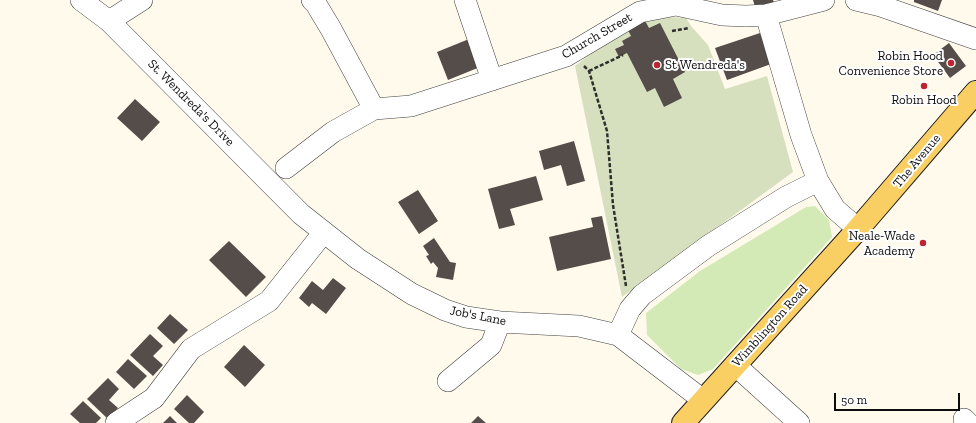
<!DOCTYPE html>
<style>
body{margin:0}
#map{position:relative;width:976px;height:423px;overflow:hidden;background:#fffaec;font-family:"Zilla Slab",serif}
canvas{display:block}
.scale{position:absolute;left:834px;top:393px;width:126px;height:18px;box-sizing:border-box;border:2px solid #0d0d0d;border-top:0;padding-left:5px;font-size:12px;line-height:14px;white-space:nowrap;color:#0d0d0d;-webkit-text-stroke:3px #fff;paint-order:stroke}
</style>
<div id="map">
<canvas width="976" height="423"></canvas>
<div class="scale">50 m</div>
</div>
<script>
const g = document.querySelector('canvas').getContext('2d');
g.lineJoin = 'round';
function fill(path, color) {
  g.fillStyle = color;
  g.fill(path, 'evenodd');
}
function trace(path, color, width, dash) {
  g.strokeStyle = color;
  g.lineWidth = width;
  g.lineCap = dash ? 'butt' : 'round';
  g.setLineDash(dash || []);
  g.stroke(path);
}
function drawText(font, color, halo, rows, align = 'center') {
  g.font = font + ' "Zilla Slab",serif';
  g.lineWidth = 4;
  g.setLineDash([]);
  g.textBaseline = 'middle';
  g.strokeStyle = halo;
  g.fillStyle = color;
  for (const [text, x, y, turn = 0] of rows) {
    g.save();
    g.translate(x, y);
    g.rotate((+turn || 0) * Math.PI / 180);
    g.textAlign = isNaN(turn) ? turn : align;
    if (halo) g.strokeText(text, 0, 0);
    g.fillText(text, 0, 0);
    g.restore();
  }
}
const green = new Path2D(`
 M815 206 829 220 832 237 713 369 698 375 681 369 647 335 646 313 700 271 806 207Z`);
const cemetery = new Path2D(`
 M646 16 686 18 691 26 708 45 725 89 767 76 793 172 622 297 575 66 626 26Z`);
const building = new Path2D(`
 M753 0H773L775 5 756 10Z
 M914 0H942L938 11 914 2Z
 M643 17 649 28 660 23 685 72 673 79 682 98 664 107 655 88 647 92 627 53 619 57 615 49 624 45 622 41 631 36 626 26Z
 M760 33 771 64 727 80 715 48Z
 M469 39 480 67 448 80 437 52Z
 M949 43 966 66 950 78 933 55Z
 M135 99 160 122 142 141 117 118Z
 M574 141 585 181 567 186 561 165 544 170 539 151Z
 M536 176 543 200 510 209 515 225 499 229 488 189Z
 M418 190 438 221 419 234 398 202Z
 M602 216 611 259 557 271 549 237 593 227 591 218Z
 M434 238 450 262 456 263 453 280 436 277 438 268 433 262 431 264 426 256 429 255 423 246Z
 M229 241 266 277 246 297 209 260Z
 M333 278 346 288 326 314 312 303 309 307 299 298 312 281 323 290Z
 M170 314 188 330 174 344 157 328Z
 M150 334 163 346 153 356 163 365 153 376 130 355Z
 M244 345 265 365 245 387 224 367Z
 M128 359 147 376 134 389 116 372Z
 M108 378 119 389 109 400 118 408 108 419 87 399Z
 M187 395 204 412 194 423H189L174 409Z
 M83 401 101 418 96 423H80L70 414Z
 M170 416 177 423H163Z
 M478 416 486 423H471Z`);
const path = new Path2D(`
 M672 31 689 28
 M584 66 589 71 607 131 613 205 626 286
 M589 71 623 55`);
const minor = new Path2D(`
 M81 0 109 21 301 214 358 259 412 294 445 310 466 317 500 322 579 326 618 335 703 400
 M312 0 316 4 331 29 374 109
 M465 0 492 80
 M856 0 881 6 976 39
 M766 15 801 135 818 181 835 209 858 229
 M109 21 142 0
 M286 168 333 132 374 109 411 106 566 56 640 12 676 5 722 15 746 16 766 15 824 0
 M618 335 630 309 642 295 708 246 786 197 818 181
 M735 365 799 423
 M448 381 491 345 500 322
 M964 419 968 423
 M116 423 154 398 191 349 269 301 324 232`);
const major = new Path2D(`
 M683 423 858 229 976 92`);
const markers = [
 [951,63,4,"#bd2432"],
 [657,65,4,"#bd2432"],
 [924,86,4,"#bd2432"],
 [923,243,4,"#bd2432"]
];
const streetNames = [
 ["Church Street",597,36,-30],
 ["St. Wendreda's Drive",191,103,45],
 ["The Avenue",917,161,-50],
 ["Job's Lane",478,316,11],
 ["Wimblington Road",770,326,-48]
];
const poiNames = [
 ["Robin Hood",943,56],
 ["Convenience Store",943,71],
 ["St Wendreda's",665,65,"left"],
 ["Robin Hood",924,100,"center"],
 ["Neale-Wade",915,236],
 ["Academy",915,251]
];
fill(green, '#d3e9b6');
fill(cemetery, '#d7e0be');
fill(building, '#554d49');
trace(minor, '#404040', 22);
trace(major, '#1e1e1e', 24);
trace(path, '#2f2f2f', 2.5, [4, 2]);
trace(minor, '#fff', 21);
trace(major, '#f9ce62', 22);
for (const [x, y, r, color] of markers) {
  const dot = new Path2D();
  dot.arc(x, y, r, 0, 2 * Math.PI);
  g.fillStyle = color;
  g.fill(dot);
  trace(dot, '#fff', 1.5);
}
drawText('13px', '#0d0d0d', '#fff', streetNames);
drawText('13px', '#0d0d0d', '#fff', poiNames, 'right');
</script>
